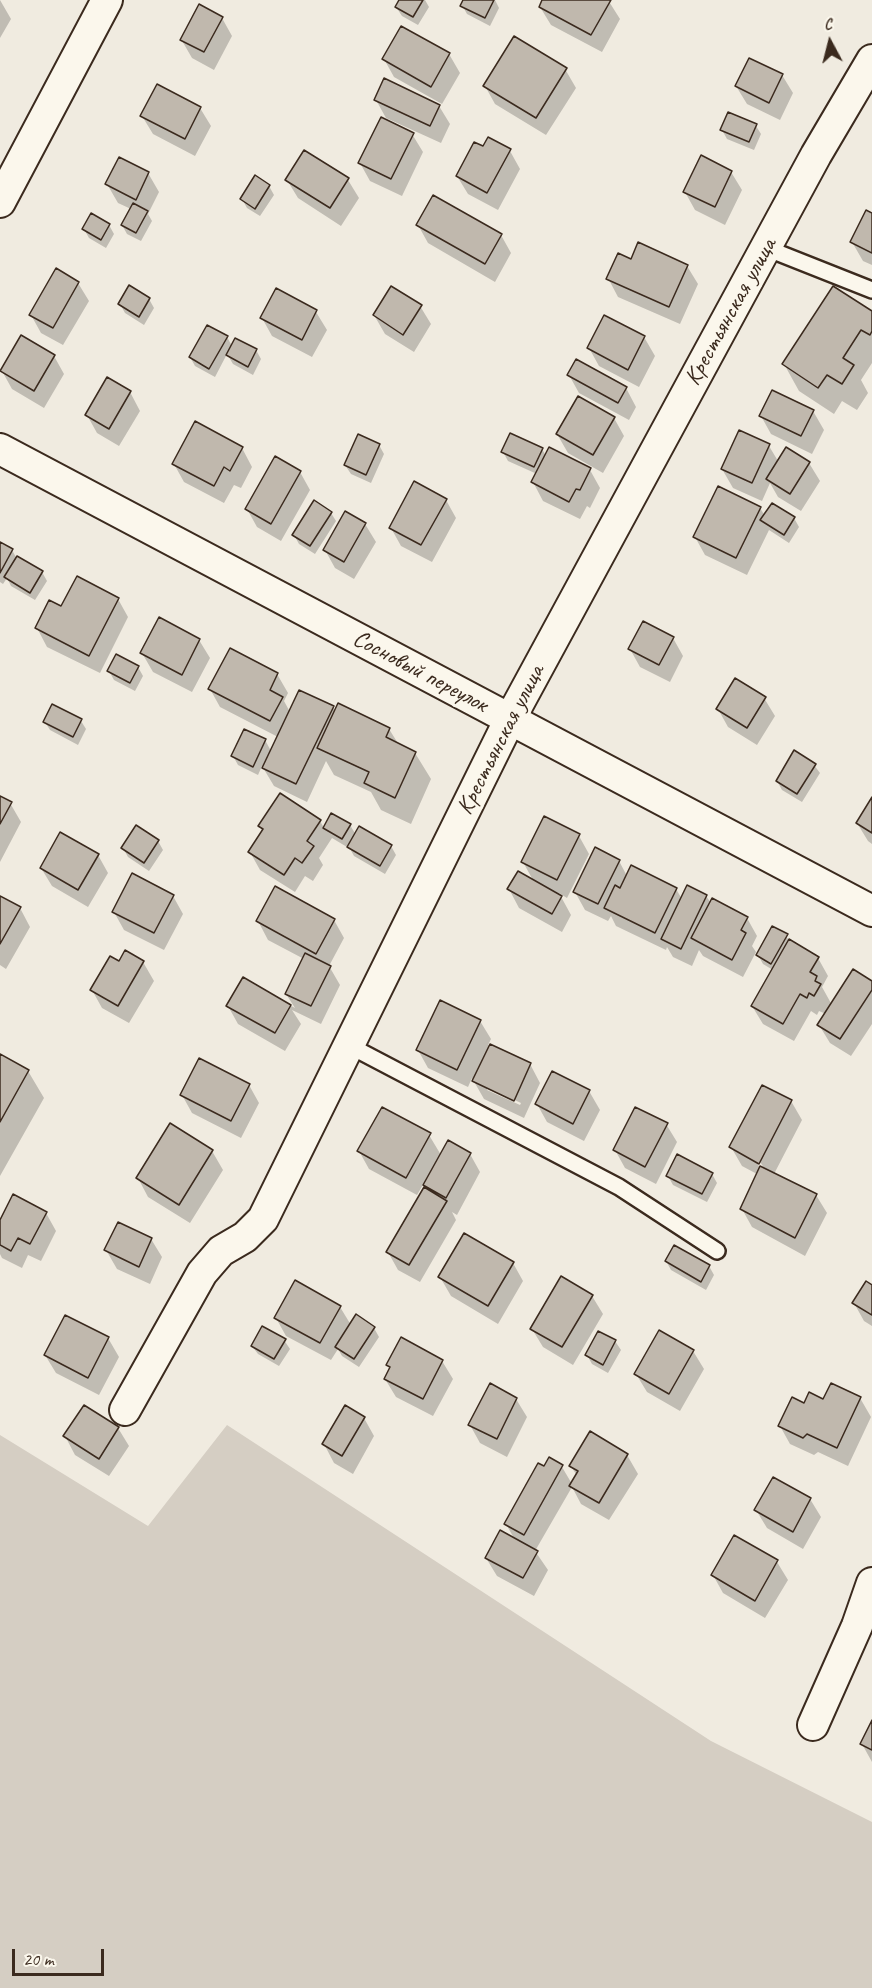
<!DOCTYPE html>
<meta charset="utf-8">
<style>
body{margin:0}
#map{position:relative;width:872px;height:1988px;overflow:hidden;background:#f0ebe0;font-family:Caveat,sans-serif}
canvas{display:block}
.north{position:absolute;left:800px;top:12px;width:60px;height:60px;-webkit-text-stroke:4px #fbf7ec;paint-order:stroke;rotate:353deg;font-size:16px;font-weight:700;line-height:24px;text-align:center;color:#3b2a1e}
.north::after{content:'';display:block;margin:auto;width:21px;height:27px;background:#3b2a1e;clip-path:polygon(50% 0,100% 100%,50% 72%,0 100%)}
.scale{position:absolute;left:12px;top:1949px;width:92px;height:27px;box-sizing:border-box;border:3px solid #3b2a1e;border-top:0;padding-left:8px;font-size:18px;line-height:21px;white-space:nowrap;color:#3b2a1e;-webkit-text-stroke:4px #fbf7ec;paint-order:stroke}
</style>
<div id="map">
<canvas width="872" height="1988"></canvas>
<div class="north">С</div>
<div class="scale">20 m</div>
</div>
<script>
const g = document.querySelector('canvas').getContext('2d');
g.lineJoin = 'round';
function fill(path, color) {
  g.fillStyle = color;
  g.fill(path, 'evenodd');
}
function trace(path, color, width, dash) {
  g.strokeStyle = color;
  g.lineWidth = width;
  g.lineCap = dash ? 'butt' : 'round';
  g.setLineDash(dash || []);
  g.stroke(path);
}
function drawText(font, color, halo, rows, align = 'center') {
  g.font = font + ' Caveat,sans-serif';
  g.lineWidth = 6;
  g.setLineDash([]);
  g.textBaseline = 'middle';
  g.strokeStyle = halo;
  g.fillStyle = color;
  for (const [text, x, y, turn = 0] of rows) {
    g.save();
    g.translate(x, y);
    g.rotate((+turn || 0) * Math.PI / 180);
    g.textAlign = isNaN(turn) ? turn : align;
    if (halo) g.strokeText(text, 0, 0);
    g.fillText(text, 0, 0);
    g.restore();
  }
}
const green = new Path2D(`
 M227 1425 711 1741 872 1822V1988H0V1435L148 1526Z`);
const shadow = new Path2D(`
 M0 0 11 19 0 38Z
 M401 0H425L429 7 418 25 402 16 396 7Z
 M465 0H495L499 8 490 26 467 14 462 5Z
 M544 0H608L620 19 602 52 551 25 540 7Z
 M222 18 232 36 214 70 192 58 181 39Z
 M402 28 449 54 460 73 442 104 394 77 384 59Z
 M565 69 576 88 546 135 495 104 485 86Z
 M782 75 793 93 780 120 747 104 736 86Z
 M376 100 439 106 450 124 441 143 386 118Z
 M200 108 211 126 195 156 153 134 142 116Z
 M756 126 761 134 754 150 727 139 722 130Z
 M412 134 423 152 402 196 370 181 360 163Z
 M484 148 510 151 520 169 498 210 468 194 457 176Z
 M305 152 348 180 359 198 341 226 298 198 287 180Z
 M731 172 742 190 725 225 695 210 685 192Z
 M148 173 159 192 148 214 152 221 141 241 127 234 122 225 131 209 118 203 107 184Z
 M269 186 274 195 260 216 247 208 242 199Z
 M872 215V265L863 261 852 242Z
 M109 225 114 234 106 248 89 238 84 229Z
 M418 225 501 235 511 253 495 282 428 243Z
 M631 261 687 266 698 284 680 324 618 297 608 278Z
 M78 283 89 301 63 345 41 333 31 315Z
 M149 299 154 308 144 325 125 313 120 304Z
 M420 306 431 324 414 352 385 334 374 315Z
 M316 312 327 330 312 357 272 336 262 318Z
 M872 313V363L861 380 868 393 857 410 842 401 834 414 799 391 784 364Z
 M227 337 232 346 256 350 261 359 253 375 233 364 227 354 215 377 195 366 190 357Z
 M644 337 655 356 639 387 599 366 589 348Z
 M54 356 64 374 44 408 12 389 2 371Z
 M569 375 626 388 636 407 629 420 579 393Z
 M130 392 140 411 119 446 97 433 87 415Z
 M813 411 824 430 812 454 771 434 761 416Z
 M614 418 624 436 603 473 568 453 557 434Z
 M379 445 384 454 371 483 351 474 345 465Z
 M769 446 778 461 809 463 820 481 801 511 778 497 770 483 762 501 733 488 722 469Z
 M242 448 252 467 241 488 234 485 224 503 184 482 174 464Z
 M542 449 546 456 590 470 600 488 590 508 587 506 580 519 543 501 533 482 537 474 508 461 503 452Z
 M300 472 310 490 281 541 257 527 247 509Z
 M446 500 456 518 432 562 401 546 391 528Z
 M760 508 765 516 794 518 799 527 789 543 769 530 747 575 705 555 695 537Z
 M331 513 336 521 315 554 299 544 294 535Z
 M365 524 376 542 354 579 335 568 325 550Z
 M0 544 12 550 17 559 42 572 47 581 35 600 11 586 7 578 3 584 0 582Z
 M118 599 128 617 100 673 47 647 37 628 61 608Z
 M673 638 683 656 670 682 640 667 630 649Z
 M199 640 210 658 192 692 153 672 142 653Z
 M138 667 143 676 135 691 114 680 109 671Z
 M277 674 288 693 284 701 290 712 333 707 336 712 389 729 399 745 415 753 431 779 411 824 381 810 371 792 334 775 326 761 307 802 274 786 262 766 258 775 238 765 233 756 265 740 271 751 278 737 220 707 210 689Z
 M764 698 775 716 757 745 728 727 718 709Z
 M81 721 86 729 78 745 50 730 45 722Z
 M814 765 820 773 802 802 782 790 777 781Z
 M280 795 320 821 324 828 350 825 356 835 391 846 396 855 385 874 354 856 348 845 347 847 332 838 319 858 323 865 313 881 305 876 295 892 260 870 250 852 263 832 260 826Z
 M0 798 10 803 21 822 0 862Z
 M872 799V844L868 841 857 823Z
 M579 836 589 854 567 898 559 893 571 915 562 932 519 908 509 889 534 882 523 862Z
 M158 841 163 850 149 871 128 857 123 848Z
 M98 855 108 873 88 907 52 886 41 868Z
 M619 861 627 876 676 889 682 899 706 896 711 903 747 918 757 936 752 946 756 952 743 977 703 956 699 950 692 966 673 957 667 947 666 950 616 926 611 916 608 921 585 910 575 892Z
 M173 896 183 914 164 950 124 930 114 912Z
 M0 898 20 908 30 927 6 969 0 965Z
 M334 920 344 938 329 966 340 985 321 1024 292 1010 301 1024 285 1051 238 1024 228 1006 243 979 295 1008 286 994 304 959 268 940 258 921Z
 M786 936 790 942 818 958 828 976 822 987 832 1005 872 982V1024L851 1056 830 1043 819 1025 826 1014 819 1011 817 1015 811 1011 794 1041 763 1024 752 1006 773 970 763 964 758 955Z
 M126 952 143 962 154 981 129 1023 102 1008 92 990 119 963Z
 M480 1021 491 1039 488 1045 530 1064 540 1083 524 1118 484 1099 472 1078 468 1087 428 1068 418 1050ZM487 1087 521 1103 520 1105 487 1090Z
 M0 1055 28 1071 44 1098 0 1176Z
 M249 1085 259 1103 241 1138 192 1113 182 1095Z
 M589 1091 600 1110 584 1141 547 1122 537 1104Z
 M791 1101 802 1120 774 1174 816 1195 827 1213 805 1256 752 1227 742 1209 757 1174 742 1166 731 1147ZM757 1157 764 1168H760L754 1158Z
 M666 1124 677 1142 656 1184 625 1168 615 1150Z
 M171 1125 212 1151 223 1170 190 1223 148 1197 138 1178Z
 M429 1135 441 1155 470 1154 480 1172 457 1215 452 1212 456 1220 420 1282 398 1270 388 1252 429 1192 424 1183 417 1195 369 1169 359 1151Z
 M712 1174 717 1183 707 1202 673 1185 668 1176Z
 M46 1213 56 1231 41 1261 28 1255 22 1268 2 1258 0 1254V1224Z
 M151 1239 162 1257 150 1284 117 1269 106 1250Z
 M666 1261 709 1266 714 1275 706 1290 671 1270Z
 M513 1263 523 1281 498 1324 451 1296 440 1277Z
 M872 1287V1326L864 1321 854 1303Z
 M592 1296 603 1314 573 1365 543 1347 532 1329Z
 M340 1307 351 1325 374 1328 379 1337 359 1367 342 1356 338 1349 331 1360 286 1336 276 1318Z
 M599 1333 615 1341 621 1350 608 1373 592 1364 587 1355Z
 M108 1338 119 1357 99 1395 56 1373 45 1355Z
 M284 1340 290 1349 279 1366 258 1354 252 1346Z
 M693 1351 704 1369 680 1411 647 1392 636 1374Z
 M442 1361 453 1379 433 1416 396 1397 385 1379 390 1370 388 1365Z
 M860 1398 871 1417 848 1466 818 1452 814 1455 790 1444 780 1426 805 1405 824 1401Z
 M516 1399 527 1417 507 1457 480 1443 470 1425Z
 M364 1418 374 1436 353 1474 334 1463 324 1444Z
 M118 1428 129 1446 109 1476 75 1455 65 1436Z
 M590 1433 627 1455 638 1474 609 1520 581 1504 572 1487 535 1551 548 1570 534 1596 497 1576 486 1558 515 1540 506 1524 549 1459 562 1467 572 1484 577 1476 571 1466Z
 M810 1499 821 1517 803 1549 767 1528 756 1510Z
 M735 1537 777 1562 788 1580 765 1618 723 1593 713 1575Z
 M872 1724V1762L862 1744Z`);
const building = new Path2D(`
 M399 0H423L413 17 395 7Z
 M463 0H494L485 18 460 6Z
 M542 0H611L591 35 539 7Z
 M199 4 223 17 204 52 180 40Z
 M401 26 450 53 431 87 382 59Z
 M514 36 567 68 536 118 483 86Z
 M749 58 783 74 769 103 735 86Z
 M384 78 440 105 430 126 374 100Z
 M157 84 201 107 185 139 140 116Z
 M728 112 757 124 749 142 720 130Z
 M381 117 414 133 391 179 358 163Z
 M488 137 511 149 487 193 456 176 474 142 483 146Z
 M304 150 349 178 330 208 285 180Z
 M701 155 732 171 715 207 683 192Z
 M119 157 149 172 136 200 105 184Z
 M255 175 270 185 255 209 240 199Z
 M433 195 502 234 485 264 416 225Z
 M133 203 148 211 136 233 121 225Z
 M866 210 872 213V253L850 242Z
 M91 213 110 224 101 240 82 229Z
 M638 242 688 265 669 307 606 279 618 253 631 259Z
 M56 268 79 282 53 328 29 315Z
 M129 285 150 298 139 317 118 304Z
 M391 286 422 305 403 335 373 315Z
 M833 286 872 311V331L870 335 861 330 843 358 854 365 842 384 827 375 818 388 782 364Z
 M276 288 317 310 302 340 260 318Z
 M604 315 645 336 628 370 587 348Z
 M207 325 228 336 209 369 189 357Z
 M21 335 55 355 34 391 0 371Z
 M235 338 257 349 248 367 226 355Z
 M576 359 627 387 618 403 567 375Z
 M107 377 131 391 109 429 85 415Z
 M772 390 814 410 801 436 759 416Z
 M578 396 615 417 593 455 556 434Z
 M195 421 243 447 230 471 224 467 214 486 172 464Z
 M739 430 770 444 752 483 721 469Z
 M510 433 543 448 534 467 501 452Z
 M358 434 380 444 366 475 344 465Z
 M549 447 591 468 580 490 576 489 569 502 531 482Z
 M786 447 810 462 790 494 766 479Z
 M275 456 301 471 271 524 245 509Z
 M414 481 447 499 421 545 389 528Z
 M718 486 761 507 736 558 693 537Z
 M314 500 332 512 310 546 292 535Z
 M772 503 795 517 784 535 760 520Z
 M345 511 366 523 344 562 323 550Z
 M0 542 13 549 0 573Z
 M17 556 43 571 30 593 4 577Z
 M77 576 119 598 89 656 35 628 49 600 61 606Z
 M159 617 200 639 182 675 140 653Z
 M643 621 674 637 659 665 628 649Z
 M230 648 278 673 270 690 283 697 270 721 208 689Z
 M116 654 139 666 130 683 107 671Z
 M735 678 766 697 747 728 716 709Z
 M299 690 334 706 296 784 262 768Z
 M338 703 390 728 386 737 416 752 395 798 364 783 369 772 317 748Z
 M52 704 82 719 73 737 43 722Z
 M244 729 266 739 253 767 231 756Z
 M794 750 816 764 797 794 776 781Z
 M280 793 321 820 307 841 314 846 302 863 295 858 284 875 248 852 263 829 258 826Z
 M0 796 12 802 0 824Z
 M872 797V833L856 823Z
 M331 813 351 824 342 839 323 828Z
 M544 816 580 834 557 880 521 862Z
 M136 825 159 840 144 863 121 848Z
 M359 826 392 845 380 866 347 847Z
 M60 832 99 854 78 890 40 868Z
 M595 847 620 860 598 904 573 892Z
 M631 865 677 888 655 933 604 908 615 885 620 888Z
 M518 871 562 896 552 914 507 889Z
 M132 873 174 895 154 933 112 912Z
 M687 885 707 895 681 949 661 939Z
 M275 886 335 919 316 954 256 921Z
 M0 896 21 907 0 944Z
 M712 898 748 917 741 930 746 933 732 960 691 938Z
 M772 926 788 934 771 964 756 955Z
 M789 939 819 957 810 972 817 976 815 981 821 984 814 996 809 993 807 998 800 994 783 1024 751 1006Z
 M125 950 144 961 118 1006 90 990 110 956 119 961Z
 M305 953 331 966 311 1006 285 994Z
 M853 969 872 981V990L840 1039 817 1025Z
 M243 977 291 1005 275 1033 226 1006Z
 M440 1000 481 1020 457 1070 416 1050Z
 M490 1044 531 1063 514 1101 472 1081Z
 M0 1054 29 1070 0 1122Z
 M199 1058 250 1084 231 1121 180 1095Z
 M552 1071 590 1090 573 1124 535 1104Z
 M762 1085 792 1100 759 1164 729 1147Z
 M382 1107 431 1133 406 1178 357 1151Z
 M635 1107 668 1123 645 1167 613 1150Z
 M170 1123 213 1150 179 1205 136 1178Z
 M448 1140 471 1153 446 1198 423 1185Z
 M677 1154 713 1173 702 1194 666 1176Z
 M760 1166 817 1194 795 1238 740 1209Z
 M424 1187 447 1201 409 1265 386 1252Z
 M13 1194 47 1212 30 1244 18 1238 11 1251 0 1245V1220Z
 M118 1222 152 1238 139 1267 104 1250Z
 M464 1233 514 1262 488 1306 438 1277Z
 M674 1245 710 1265 701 1282 665 1261Z
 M561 1276 593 1295 562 1347 530 1329Z
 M295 1280 341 1306 320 1343 274 1318Z
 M866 1281 872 1285V1315L852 1303Z
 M356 1314 375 1327 354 1359 335 1347Z
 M65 1315 109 1337 88 1378 44 1355Z
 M262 1326 286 1339 274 1359 251 1346Z
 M659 1330 694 1350 669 1394 634 1374Z
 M598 1331 616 1340 603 1365 585 1355Z
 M401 1337 443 1360 423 1399 384 1379 390 1367 386 1365Z
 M490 1383 517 1398 497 1439 468 1425Z
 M831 1383 861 1397 837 1448 807 1434 803 1438 778 1426 792 1397 804 1403 809 1392 823 1399Z
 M84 1405 119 1427 99 1459 63 1436Z
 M345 1405 365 1417 342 1456 322 1444Z
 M590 1431 628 1454 599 1503 569 1486 578 1471 569 1466Z
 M549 1457 563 1465 524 1535 504 1524 538 1463 544 1466Z
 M773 1477 811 1498 793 1532 754 1510Z
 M500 1530 538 1551 523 1578 485 1558Z
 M734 1535 778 1560 755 1601 711 1575Z
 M872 1720V1750L860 1744Z`);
const lane = new Path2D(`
 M766 248 872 290
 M350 1046 619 1187 717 1251`);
const street = new Path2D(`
 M0 202 107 0
 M0 449 872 911
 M125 1410 202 1273 221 1251 245 1237 263 1219 510 719 816 155 872 60
 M813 1725 857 1626 872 1583`);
const streetNames = [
 ["Крестьянская улица",731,312,-61],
 ["Сосновый переулок",420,672,28],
 ["Крестьянская улица",501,740,-63]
];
fill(green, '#d5cec3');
fill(shadow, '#0003');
fill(building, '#c0b8ad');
trace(building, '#3b2a1e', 1.5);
trace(lane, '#3b2a1e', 20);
trace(street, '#3b2a1e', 34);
trace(lane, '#fbf7ec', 15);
trace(street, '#fbf7ec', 30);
drawText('24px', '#3b2a1e', '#fbf7ec', streetNames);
</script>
